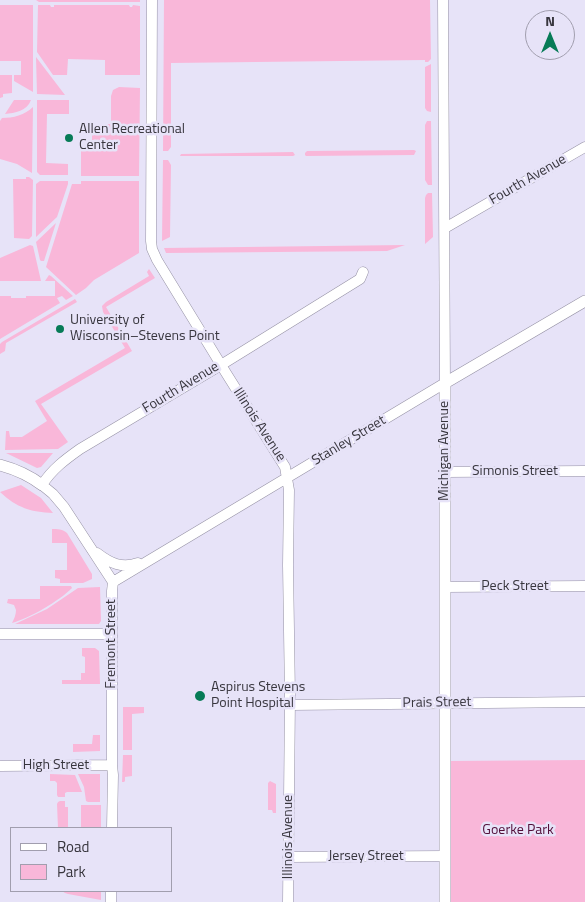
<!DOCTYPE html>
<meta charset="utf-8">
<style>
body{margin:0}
#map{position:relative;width:585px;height:902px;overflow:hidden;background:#e7e3f8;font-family:"Titillium Web",sans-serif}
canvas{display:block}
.legend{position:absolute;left:10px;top:827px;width:162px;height:65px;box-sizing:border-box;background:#e7e3f8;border:1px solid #a19eae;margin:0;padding:6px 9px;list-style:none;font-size:15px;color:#38363e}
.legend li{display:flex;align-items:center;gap:10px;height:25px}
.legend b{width:25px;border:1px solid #a19eae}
.north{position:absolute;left:525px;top:10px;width:50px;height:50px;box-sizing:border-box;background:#e7e3f8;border:1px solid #a19eae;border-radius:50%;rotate:0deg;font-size:14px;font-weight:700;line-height:20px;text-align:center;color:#38363e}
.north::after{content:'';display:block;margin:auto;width:18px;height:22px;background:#077b57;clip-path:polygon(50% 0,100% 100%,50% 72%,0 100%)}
</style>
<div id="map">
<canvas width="585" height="902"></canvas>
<ul class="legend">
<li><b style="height:6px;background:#fff"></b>Road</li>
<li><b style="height:14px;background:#f9b7d9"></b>Park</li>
</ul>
<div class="north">N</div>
</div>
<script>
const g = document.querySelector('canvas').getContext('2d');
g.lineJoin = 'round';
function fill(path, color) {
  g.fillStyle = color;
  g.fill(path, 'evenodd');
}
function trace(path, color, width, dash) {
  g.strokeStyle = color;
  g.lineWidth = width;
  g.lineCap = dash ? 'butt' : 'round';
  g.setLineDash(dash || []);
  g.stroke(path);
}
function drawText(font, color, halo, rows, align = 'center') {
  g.font = font + ' "Titillium Web",sans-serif';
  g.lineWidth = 5;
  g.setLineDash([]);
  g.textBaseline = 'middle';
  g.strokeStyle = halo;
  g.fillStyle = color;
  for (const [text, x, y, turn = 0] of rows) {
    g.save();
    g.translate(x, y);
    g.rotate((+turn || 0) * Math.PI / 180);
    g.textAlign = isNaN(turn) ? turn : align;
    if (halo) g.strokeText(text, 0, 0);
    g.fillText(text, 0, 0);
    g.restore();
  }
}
const green = new Path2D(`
 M36 0H140V2H39Z
 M164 0H430L431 59 428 62H425V60L171 63V147L168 151H163Z
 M0 5H33V92L14 81V75H21V61H0Z
 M38 5H50L51 7H54V5H129L130 7H132L133 5 140 6V75H105V60L68 59 67 75H53L37 52Z
 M36 57 65 95 37 94Z
 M431 64V112L427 111 425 108V67Z
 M0 75H12V93L3 94V97L0 98Z
 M119 87 140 88 139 176H81V151H92V124H111V96L113 90Z
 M14 100H31C27 111 15 113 5 114Z
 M37 100H69V114H47L46 163 68 164V175H40L37 172Z
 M33 107 32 173 17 164 0 159V121L2 118C13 118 25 115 33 107Z
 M427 121H431L432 185H428L425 180V125Z
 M414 150 416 151 414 155 306 156 305 155V153L307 151Z
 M293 152 295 155 293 156H180L181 154Z
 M163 160H168L171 165 170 237 162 241Z
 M26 177H29L33 180 32 236 29 239 14 238 13 179H26Z
 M40 181H68V184L57 217 36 237V184Z
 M81 181H139V253L94 280 86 288 76 295 46 267 72 184H81Z
 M428 193H432L433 237 425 244V198L426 195Z
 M56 223 44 261H41L40 260 36 242Z
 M30 245 33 246 41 281H0V258Z
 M405 245 387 251 166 253 164 248Z
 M149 269 155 278 106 307 132 351 41 404 68 442 58 449 5 450 6 431H9L10 437H22L47 421 35 401 125 348 103 312 102 306 106 302 149 276 147 272Z
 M49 275 51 276 73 296 66 300 62 296 57 298 60 303 0 339V296H11V298H26V296H55V281H45Z
 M75 299 77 302 6 343 5 351 0 354V344L2 342Z
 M6 453H53L41 467 37 468Z
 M21 485 41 498 53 513C31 512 17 508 0 492Z
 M52 529C57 529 63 529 67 533L92 574V579L83 583H60V579L55 578V570H67V543H52Z
 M40 586H71L72 588C59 601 30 618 12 623 14 619 16 615 16 610L14 605 7 603 8 599H40Z
 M100 587 101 621 99 624H15L47 609 78 588Z
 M82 648H95L99 651 100 684H62V680H81V673H85V657L82 656Z
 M123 707H144V713L132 714V750H123Z
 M93 735H100V751L73 752V744H92Z
 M123 755H132V776L125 777V781L124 782H122Z
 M585 760V902H451L450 761Z
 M50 774 75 775 82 792H67L65 793V797H58L57 795V783L55 781H50Z
 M78 774H100V802H88L86 801 84 787Z
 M270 781 276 784V813H273L272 810H268V783Z
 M60 801H65V807H68V828H58L57 804 58 802Z
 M81 805H101V828H81Z
 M62 891H101V900L68 894 65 893Z`);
const minor = new Path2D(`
 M152 0 151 241 152 249 157 260 226 373 285 467 289 490 288 565 290 697 288 902
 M445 228 585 147
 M446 472 585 471
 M97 553C110 563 122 569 138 563
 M113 582 445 383 443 0
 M445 587 585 586
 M0 634H111
 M290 705 585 702
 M0 766 112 765
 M112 828 113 775 112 765V591L113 582 64 507 53 494 42 485C52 469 66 459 80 449L221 365 360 279 363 272
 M288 857 445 856
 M111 902V891`);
const tertiary = new Path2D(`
 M0 465C15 469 29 475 42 485
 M445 902V383L585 301`);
const markers = [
 [69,138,5,"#077b57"],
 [60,329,5,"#077b57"],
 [200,696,6,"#077b57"]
];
const poiNames = [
 ["Allen Recreational",79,130],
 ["Center",79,146],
 ["University of",70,321],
 ["Wisconsin–Stevens Point",70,337],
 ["Aspirus Stevens",211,688],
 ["Point Hospital",211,704]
];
const streetNames = [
 ["Fourth Avenue",528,180,-30],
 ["Fourth Avenue",181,388,-31],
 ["Illinois Avenue",259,425,57],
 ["Stanley Street",349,441,-31],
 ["Michigan Avenue",445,451,-90],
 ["Simonis Street",515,472],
 ["Peck Street",515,587],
 ["Fremont Street",112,644,-90],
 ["Prais Street",437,703,-1],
 ["High Street",56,766],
 ["Illinois Avenue",289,837,-90],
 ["Jersey Street",366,857]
];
const parkNames = [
 ["Goerke Park",518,831]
];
fill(green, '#f9b7d9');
trace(minor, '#9591a4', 11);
trace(tertiary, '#9591a4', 12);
trace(minor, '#fff', 10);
trace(tertiary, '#fff', 11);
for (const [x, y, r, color] of markers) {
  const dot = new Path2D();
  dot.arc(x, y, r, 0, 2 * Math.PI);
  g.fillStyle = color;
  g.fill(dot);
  trace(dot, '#e7e3f8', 2);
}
drawText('14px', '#38363e', '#e7e3f8', poiNames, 'left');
drawText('14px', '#38363e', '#e7e3f8', streetNames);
drawText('14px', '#510d38', '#e7e3f8', parkNames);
</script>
